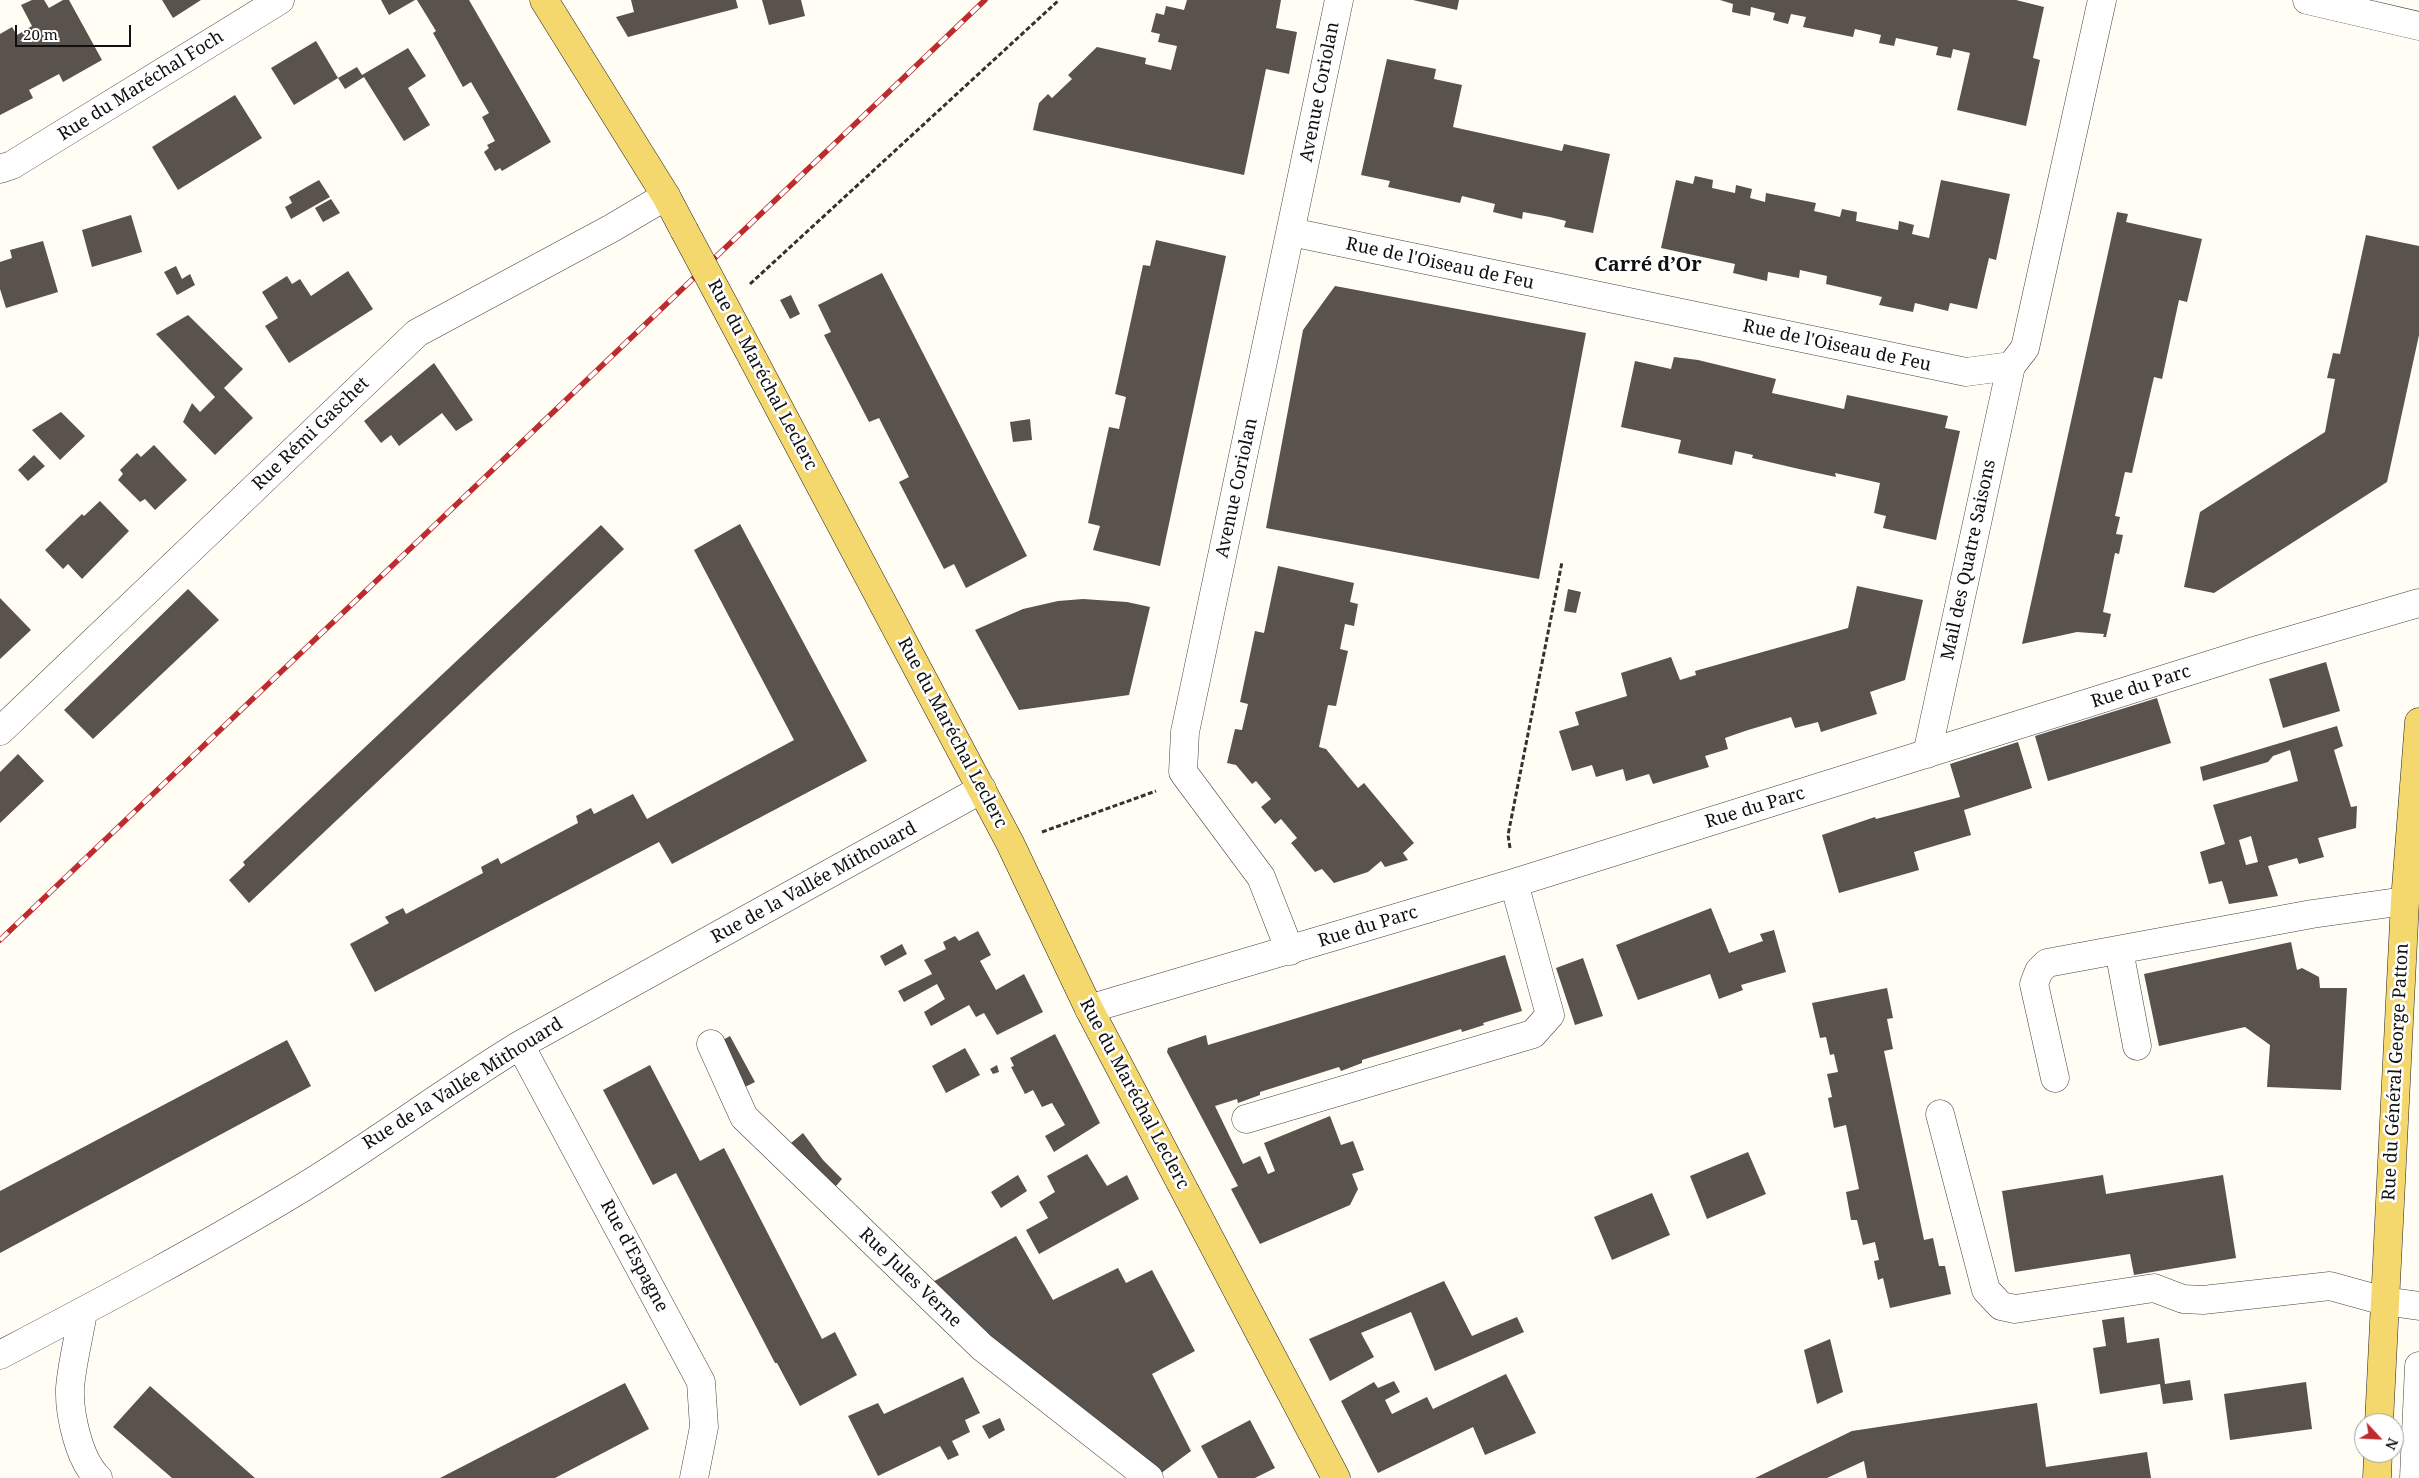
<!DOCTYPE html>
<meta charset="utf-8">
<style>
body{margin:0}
#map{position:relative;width:2419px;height:1478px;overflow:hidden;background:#fffdf4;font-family:"Noto Serif",serif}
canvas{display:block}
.north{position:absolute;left:2354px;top:1413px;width:50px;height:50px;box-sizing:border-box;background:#fff;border:1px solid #9f9f9f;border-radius:50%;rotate:115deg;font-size:14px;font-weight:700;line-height:20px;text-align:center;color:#101010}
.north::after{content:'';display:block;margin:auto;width:18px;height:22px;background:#be2b2d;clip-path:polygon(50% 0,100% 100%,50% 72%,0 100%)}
.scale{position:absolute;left:15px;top:25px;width:116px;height:22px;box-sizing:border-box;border:2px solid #101010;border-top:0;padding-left:6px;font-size:15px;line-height:18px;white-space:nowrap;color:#101010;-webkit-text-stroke:4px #fff;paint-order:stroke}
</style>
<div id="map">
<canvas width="2419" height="1478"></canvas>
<div class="north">N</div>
<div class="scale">20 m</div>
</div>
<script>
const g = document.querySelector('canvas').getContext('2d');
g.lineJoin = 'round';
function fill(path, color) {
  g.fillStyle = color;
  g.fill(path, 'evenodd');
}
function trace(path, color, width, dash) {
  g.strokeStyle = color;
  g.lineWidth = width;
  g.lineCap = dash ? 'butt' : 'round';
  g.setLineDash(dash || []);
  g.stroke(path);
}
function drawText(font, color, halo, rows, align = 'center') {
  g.font = font + ' "Noto Serif",serif';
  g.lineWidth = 5;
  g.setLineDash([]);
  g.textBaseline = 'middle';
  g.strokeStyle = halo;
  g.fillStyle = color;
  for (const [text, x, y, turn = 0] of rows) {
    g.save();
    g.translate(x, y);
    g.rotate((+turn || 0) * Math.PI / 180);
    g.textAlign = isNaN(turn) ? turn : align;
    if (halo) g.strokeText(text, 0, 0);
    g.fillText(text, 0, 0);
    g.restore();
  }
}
const building = new Path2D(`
 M32 0H44L49 8 63 0H69L102 60 63 82 59 74 29 90 33 98 0 115V34L12 27 17 35 32 26 21 5Z
 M162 0H201L173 18Z
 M381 0H415L389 15Z
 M417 0H469L551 142 502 171 500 168 495 171 484 152 489 148 487 145 495 141 482 117 489 113 471 82 463 87 433 33 436 31Z
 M631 0H736L738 8 628 37 616 17 634 12Z
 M762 0H801L805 16 769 25Z
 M1187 0H1281L1276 28 1297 32 1289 74 1266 69 1244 175 1033 130 1039 103 1048 94 1052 98 1072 79 1068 75 1097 47 1146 58 1145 64 1171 70 1177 46 1158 42 1160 34 1151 32 1156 13 1164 15 1166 6 1184 10Z
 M1413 0H1459L1457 10Z
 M1720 0H2016L2044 7 2033 58 2040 60 2026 126 1957 110 1970 53 1953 49 1951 58 1936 55 1938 47 1896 38 1894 46 1879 43 1881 35 1855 29 1853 37 1803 27 1806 17 1791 14 1788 24 1773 20 1775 13 1751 7 1750 16 1732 12 1733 4Z
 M316 41 338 78 294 105 271 68Z
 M408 48 426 76 408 88 430 125 404 141 364 77 345 89 338 78 357 67 362 75Z
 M1387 59 1436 69 1434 79 1462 85 1453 127 1562 151 1564 144 1610 154 1593 233 1564 227 1566 221 1550 217 1523 212 1522 219 1493 212 1495 204 1462 196 1460 203 1388 187 1390 181 1361 175Z
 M235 95 262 138 178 190 152 147Z
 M1695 176 1713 180 1712 188 1735 193 1736 185 1752 189 1750 198 1765 202 1766 193 1816 203 1814 211 1840 217 1842 209 1857 212 1856 221 1898 230 1899 221 1914 225 1912 234 1929 238 1941 180 2010 194 1996 260 1989 258 1977 309 1950 303 1948 311 1915 303 1913 312 1879 305 1882 297 1826 284 1827 276 1800 270 1799 278 1768 272 1767 281 1733 273 1735 264 1661 248 1676 180 1693 184Z
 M319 180 330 197 291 219 285 207 292 203 289 197Z
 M331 199 340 213 323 222 315 208Z
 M2117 212 2128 214 2126 222 2202 239 2187 302 2179 300 2162 379 2154 377 2132 473 2125 472 2115 516 2120 517 2116 534 2123 535 2119 554 2115 553 2103 612 2111 614 2106 637H2103L2104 634 2077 632 2022 644Z
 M131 215 142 252 92 267 82 230Z
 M2366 235 2419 246V335L2387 482 2214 593 2184 587 2200 512 2325 432 2335 379 2327 378 2333 353 2340 354Z
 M1156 240 1226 256 1160 566 1093 550 1100 526 1088 523 1109 427 1119 429 1126 397 1115 394 1143 265 1150 266Z
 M43 241 58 292 6 308 0 289V262L12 258 10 250Z
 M176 266 182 279 190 274 195 285 177 295 164 272Z
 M348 271 373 309 289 363 265 326 278 318 262 292 287 276 292 284 300 279 311 296Z
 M882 273 1027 556 966 588 954 564 944 569 899 482 909 477 879 418 869 422 824 335 831 332 818 305Z
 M1335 286 1586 333 1539 579 1266 528 1303 330Z
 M791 295 800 314 790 319 780 300Z
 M188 315 243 369 224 388 253 418 215 455 183 422 192 403 200 412 215 397 156 334Z
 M1674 357 1698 360 1776 379 1772 393 1813 402 1844 409 1847 395 1948 416 1945 428 1960 431 1936 540 1883 528 1886 516 1874 513 1880 483 1835 473 1836 477 1799 469 1752 458 1753 455 1735 451 1732 465 1678 453 1681 440 1621 427 1635 361 1671 369Z
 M434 363 473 420 456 431 442 413 399 446 391 435 381 443 364 421Z
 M61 412 85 436 60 460 32 430Z
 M1030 419 1032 440 1013 442 1010 422Z
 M154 445 187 480 155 510 145 499 140 502 118 480 123 474 120 470 137 453 141 457Z
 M34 455 45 466 28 481 18 470Z
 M100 501 129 531 82 579 68 564 63 569 45 550 82 514 84 516Z
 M740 524 867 761 672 864 659 842 375 992 350 944 389 923 385 917 403 908 406 914 483 873 481 867 498 858 501 864 578 823 576 816 591 808 594 814 633 794 647 819 794 740 694 550Z
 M601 525 624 549 249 903 229 880 245 865 243 862Z
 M1278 566 1354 583 1350 602 1358 604 1354 626 1345 624 1340 649 1348 651 1336 706 1328 705 1319 747 1326 749 1358 788 1364 783 1414 843 1403 853 1408 860 1385 867 1381 861 1368 872 1334 883 1322 869 1315 872 1291 843 1297 838 1281 819 1275 824 1261 807 1271 799 1256 781 1252 784 1236 765 1227 763 1235 729 1242 730 1248 704 1240 702 1255 631 1264 633Z
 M1857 586 1923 600 1905 680 1870 692 1877 714 1821 732 1818 722 1795 728 1791 717 1745 731 1725 738 1728 749 1705 756 1709 767 1653 784 1649 774 1626 781 1623 769 1596 777 1592 765 1572 771 1559 731 1579 725 1575 712 1627 696 1621 673 1671 657 1680 680 1696 675 1695 671 1848 628Z
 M188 589 219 620 93 739 64 710Z
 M1568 589 1581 592 1576 613 1564 611Z
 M0 598 31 630 0 659Z
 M1083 599 1127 602 1150 607 1129 695 1019 710 975 630 1023 609 1058 601Z
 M2326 662 2340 711 2283 728 2269 679Z
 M2157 698 2171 743 2048 781 2035 736Z
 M2337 726 2343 746 2334 750 2351 807 2357 806 2356 828 2318 838 2324 857 2299 864 2297 858 2268 866 2278 896 2229 904 2222 881 2209 884 2200 852 2225 844 2213 805 2298 781 2290 750 2273 756 2268 762 2203 781 2200 767ZM2251 836 2258 862 2246 865 2239 840Z
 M2018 742 2032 788 1964 810 1971 835 1914 852 1919 870 1839 893 1822 835 1875 817 1876 819 1960 797 1950 764Z
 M18 754 44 781 0 823V772Z
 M1711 908 1729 953 1763 941 1760 934 1774 930 1786 972 1741 985 1743 990 1719 999 1710 974 1638 1000 1616 945Z
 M978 931 991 955 980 961 996 990 1024 974 1043 1012 997 1035 984 1013 976 1017 969 1005 931 1026 924 1012 945 999 937 984 904 1002 898 991 932 974 924 960 946 949 943 942 955 936 959 941Z
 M2291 942 2297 970 2302 968 2319 977 2320 988H2347L2341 1090 2267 1087 2270 1045 2245 1027 2159 1046 2144 974Z
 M902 944 907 954 885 966 880 956Z
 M1505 955 1522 1011 1483 1023 1484 1025 1462 1032 1461 1029 1362 1060V1063L1341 1071 1339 1067 1260 1092V1095L1238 1103 1237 1099 1215 1106 1243 1164 1260 1156 1268 1174 1275 1171 1264 1143 1330 1116 1341 1145 1353 1141 1364 1170 1352 1174 1358 1189 1350 1205 1260 1244 1231 1189 1238 1186 1167 1052 1168 1048 1206 1035 1208 1045Z
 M1583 958 1603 1016 1575 1025 1556 968Z
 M1887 988 1893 1018 1887 1019 1893 1049 1884 1051 1924 1240 1933 1238 1939 1266H1945L1951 1294 1890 1308 1883 1278 1878 1280 1874 1261 1879 1260 1875 1242 1863 1245 1857 1220H1851L1846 1192 1859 1189 1846 1125 1834 1128 1828 1098 1832 1097 1827 1074 1838 1072 1834 1054 1830 1055 1826 1037 1820 1038 1812 1003Z
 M1055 1034 1100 1123 1054 1152 1045 1136 1065 1125 1052 1103 1042 1107 1033 1090 1025 1094 1011 1067 1014 1066 1010 1058Z
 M730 1036 755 1082 739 1090 714 1045Z
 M287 1040 311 1086 0 1253V1191Z
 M965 1048 980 1075 946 1093 932 1066Z
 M650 1065 700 1161 724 1148 822 1339 835 1332 857 1375 800 1406 777 1363H775L676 1173 653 1185 603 1090Z
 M997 1065 999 1072 993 1074 990 1069Z
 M803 1133 823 1160 842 1179 831 1192 785 1148Z
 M1748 1152 1766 1194 1707 1219 1690 1176Z
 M1087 1154 1107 1186 1127 1175 1139 1199 1039 1254 1026 1230 1048 1218 1039 1202 1055 1192 1047 1176Z
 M1018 1175 1027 1191 1001 1208 991 1192Z
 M2103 1175 2106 1194 2223 1175 2236 1258 2134 1275 2130 1254 2015 1272 2002 1191Z
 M1652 1193 1670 1235 1612 1260 1594 1217Z
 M1016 1236 1053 1300 1118 1268 1126 1283 1152 1270 1195 1351 1152 1374 1191 1451 1160 1474 1015 1364 929 1284Z
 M1444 1281 1472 1336 1517 1317 1524 1332 1435 1371 1411 1312 1361 1333 1374 1357 1330 1381 1309 1339Z
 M2124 1317 2127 1343 2159 1338 2165 1384 2190 1380 2193 1400 2163 1404 2160 1384 2100 1394 2093 1348 2106 1346 2102 1320Z
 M1830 1339 1843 1392 1817 1404 1804 1350Z
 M1506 1374 1536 1433 1485 1455 1473 1427 1378 1473 1341 1401 1374 1382 1378 1388 1394 1381 1400 1392 1385 1400 1392 1414 1427 1397 1433 1409Z
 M963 1377 980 1413 965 1420 970 1432 952 1441 959 1455 948 1460 940 1446 878 1476 848 1416 878 1403 884 1414Z
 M2306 1382 2312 1429 2230 1440 2224 1394Z
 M625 1383 649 1429 555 1478H440Z
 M150 1386 255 1478H172L113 1427Z
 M2037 1403 2046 1467 2147 1452 2151 1478H1867L1864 1461 1827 1478H1755L1852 1431Z
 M1000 1418 1005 1430 989 1439 982 1426Z
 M1250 1420 1275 1468 1255 1478H1218L1201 1446Z`);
const path = new Path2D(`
 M750 284 1059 0
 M1042 832 1156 791
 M1510 848 1508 835 1562 562`);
const minor = new Path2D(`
 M2307 0 2419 26
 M0 169 12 165 280 0
 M1291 232 1966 372 2011 366 2025 348 2102 0
 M0 731 417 333 612 228 666 196
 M1927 754 2011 366
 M2119 950 2137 1046
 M1290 951 1261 877 1183 772 1185 732 1339 0
 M1089 1009 1514 883 2257 650 2419 603
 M711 1044 744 1117 982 1347 1149 1478
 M520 1045 701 1382 704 1427 694 1478
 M2055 1078 2034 984 2039 971 2047 963 2312 914 2405 901
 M1940 1114 1986 1290 2001 1306 2015 1309 2154 1288 2183 1299 2203 1300 2330 1286 2384 1301 2419 1306
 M1246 1119 1533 1034 1550 1015 1514 883
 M83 1312C79 1337 72 1363 70 1388 69 1414 79 1460 98 1478
 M0 1355C101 1302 203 1248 302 1188 376 1143 446 1090 520 1045L982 789
 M2414 1478 2419 1366`);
const major = new Path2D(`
 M544 0 666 196 684 230
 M753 359 1010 843 1089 1009 1336 1478
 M2379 1423 2405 901 2419 722
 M2377 1478 2378 1453`);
const rail = new Path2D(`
 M0 940 985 0`);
const majorBridge = new Path2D(`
 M684 230 753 359`);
const streetNames = [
 ["Rue du Maréchal Foch",141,86,-32],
 ["Avenue Coriolan",1320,92,-79],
 ["Rue de l'Oiseau de Feu",1440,264,12],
 ["Rue de l'Oiseau de Feu",1837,346,12],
 ["Rue du Maréchal Leclerc",762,375,62],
 ["Rue Rémi Gaschet",311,434,-44],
 ["Avenue Coriolan",1237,488,-78],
 ["Mail des Quatre Saisons",1969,560,-78],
 ["Rue du Parc",2141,687,-18],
 ["Rue du Maréchal Leclerc",952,733,62],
 ["Rue du Parc",1755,808,-17],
 ["Rue de la Vallée Mithouard",814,883,-29],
 ["Rue du Parc",1368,927,-17],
 ["Rue du Général George Patton",2396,1072,-87],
 ["Rue de la Vallée Mithouard",463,1084,-32],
 ["Rue du Maréchal Leclerc",1134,1094,62],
 ["Rue d'Espagne",634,1256,62],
 ["Rue Jules Verne",910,1278,44]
];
const quarterNames = [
 ["Carré d’Or",1648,265]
];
fill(building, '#59524d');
trace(minor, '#434343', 29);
trace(major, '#212121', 29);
trace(path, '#323232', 3, [5, 2.5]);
trace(minor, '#fff', 28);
trace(major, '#f4d86e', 28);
trace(rail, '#be2b2d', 5.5);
trace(rail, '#fff', 4, [11]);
trace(majorBridge, '#212121', 29, []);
trace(majorBridge, '#f4d86e', 28);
drawText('18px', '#101010', '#fff', streetNames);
drawText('bold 20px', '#101010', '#fff', quarterNames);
</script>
